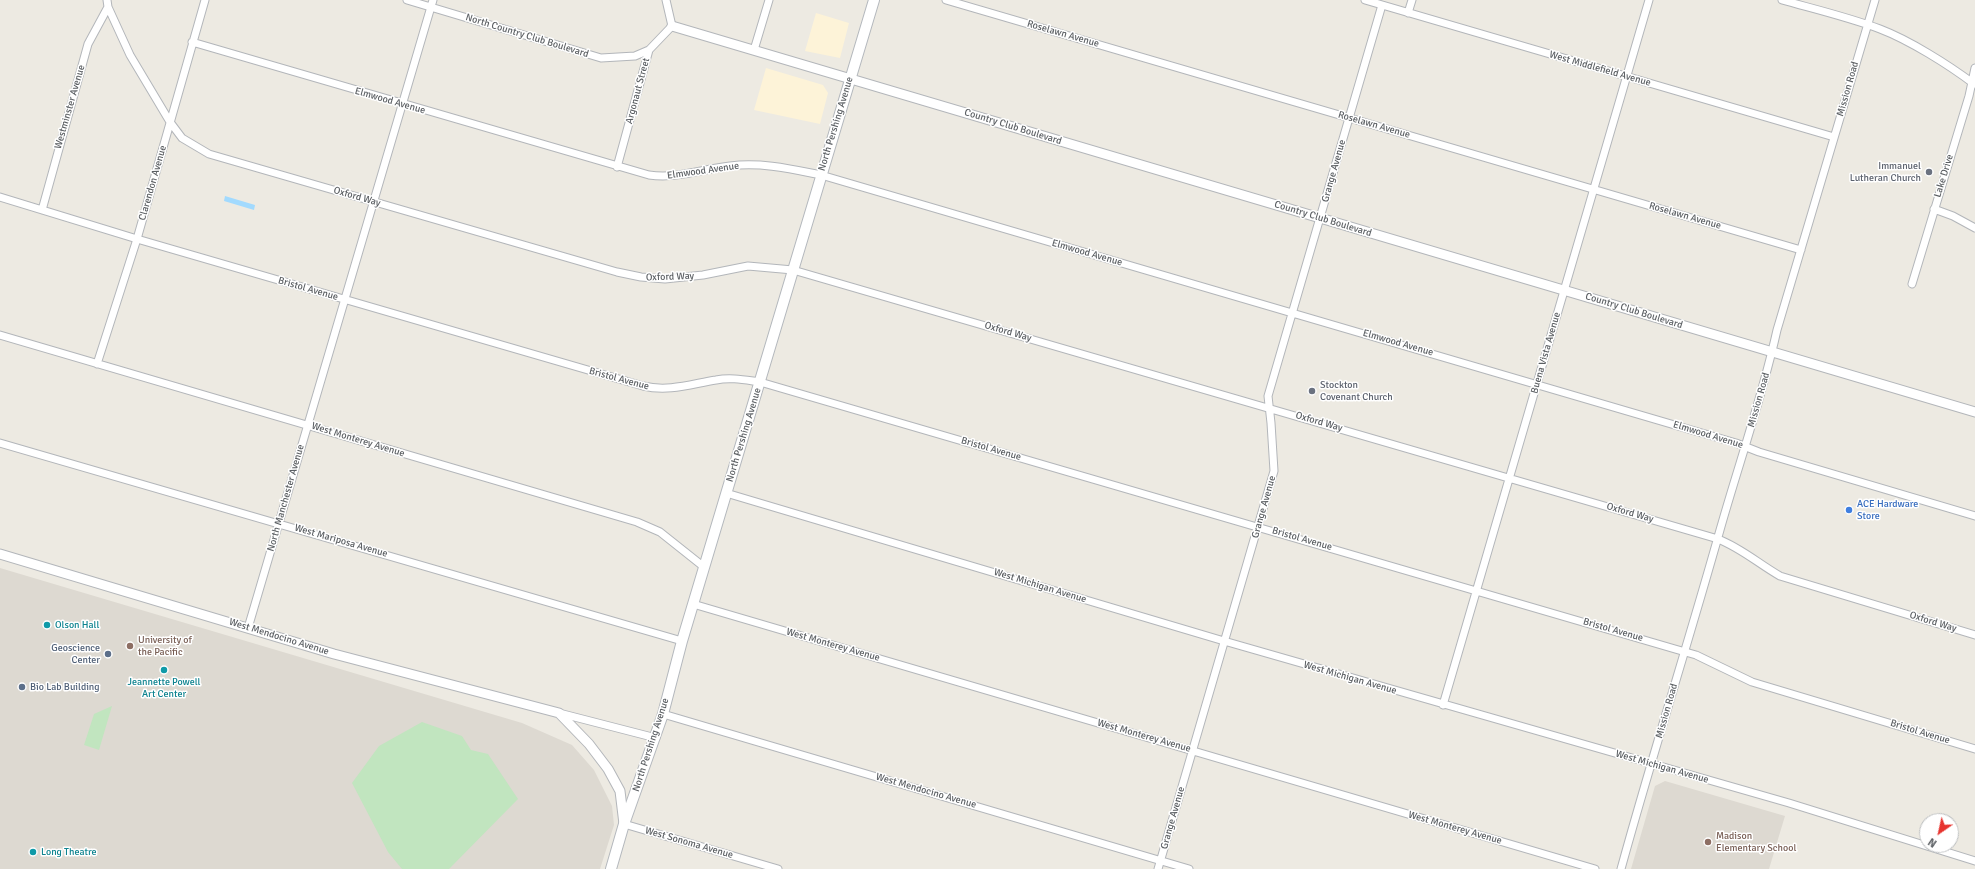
<!DOCTYPE html>
<style>
body{margin:0}
#map{position:relative;width:1975px;height:869px;overflow:hidden;background:#edeae2;font-family:Signika,sans-serif}
canvas{display:block}
.north{position:absolute;left:1919px;top:813px;width:40px;height:40px;box-sizing:border-box;background:#fff;border:1px solid #bdbfc1;border-radius:50%;rotate:214deg;font-size:11px;font-weight:700;line-height:16px;text-align:center;color:#5b5f63}
.north::after{content:'';display:block;margin:auto;width:14px;height:18px;background:#e7342f;clip-path:polygon(50% 0,100% 100%,50% 72%,0 100%)}
</style>
<div id="map">
<canvas width="1975" height="869"></canvas>
<div class="north">N</div>
</div>
<script>
const g = document.querySelector('canvas').getContext('2d');
g.lineJoin = 'round';
function fill(path, color) {
  g.fillStyle = color;
  g.fill(path, 'evenodd');
}
function trace(path, color, width, dash) {
  g.strokeStyle = color;
  g.lineWidth = width;
  g.lineCap = dash ? 'butt' : 'round';
  g.setLineDash(dash || []);
  g.stroke(path);
}
function drawText(font, color, halo, rows, align = 'center') {
  g.font = font + ' Signika,sans-serif';
  g.lineWidth = 3;
  g.setLineDash([]);
  g.textBaseline = 'middle';
  g.strokeStyle = halo;
  g.fillStyle = color;
  for (const [text, x, y, turn = 0] of rows) {
    g.save();
    g.translate(x, y);
    g.rotate((+turn || 0) * Math.PI / 180);
    g.textAlign = isNaN(turn) ? turn : align;
    if (halo) g.strokeText(text, 0, 0);
    g.fillText(text, 0, 0);
    g.restore();
  }
}
const commercial = new Path2D(`
 M816 13 849 23 840 58 805 51Z
 M766 68 823 85 828 93 820 124 754 110Z`);
const education = new Path2D(`
 M0 568 522 723 572 745 594 770 612 806 614 825 600 869H0Z
 M1665 781 1785 816 1769 869H1631L1655 786Z`);
const green = new Path2D(`
 M112 706 99 750 84 745 94 714Z
 M422 722 462 736 471 750 488 754 518 799 449 869H402L388 852 352 783 379 746Z`);
const water = new Path2D(`
 M225 196 255 205 254 210 224 201Z`);
const minor = new Path2D(`
 M107 0 108 7 130 55 170 122 182 138 209 154 617 272 641 277 665 279 703 275 748 266 793 270 1718 539C1741 548 1759 564 1780 576L1975 635
 M407 0 601 58 635 56 649 50
 M946 0 1801 250
 M1365 0 1834 137
 M1782 0C1814 9 1848 17 1880 29 1909 40 1949 65 1974 84
 M1408 13 1412 0
 M192 42 649 175C678 179 702 169 730 166 761 162 791 169 821 175L1736 443 1759 452 1975 516
 M754 50 769 0
 M617 167 649 50 672 26 666 0
 M0 197 137 239 643 386C669 392 691 384 716 380 731 377 745 380 760 382L1675 649 1696 655 1752 682 1975 749
 M1934 209 1953 216 1975 228
 M42 210 88 44 108 7
 M1912 284 1969 96 1975 68
 M0 335 637 522 660 532 704 567
 M97 364 137 239 205 0
 M0 443 682 641
 M726 493 1224 641 1789 803 1975 861
 M693 604 1595 869
 M248 628 433 0
 M1443 705 1649 0
 M559 713 656 738
 M663 714 1189 869
 M624 824 778 869
 M1158 869 1274 471 1271 423 1268 396 1382 5
 M1621 869C1652 756 1688 644 1720 530 1739 463 1762 398 1777 330L1875 0`);
const tertiary = new Path2D(`
 M672 26 1975 412
 M0 554 334 654 559 713 589 744 608 769 620 791 624 824`);
const secondary = new Path2D(`
 M611 869 624 824 663 714 682 641 874 0`);
const markers = [
 [1929,172,4,"#6b7280"],
 [1312,391,4,"#6b7280"],
 [1849,510,4,"#3f7fe0"],
 [47,625,4,"#0f9aa8"],
 [130,646,4,"#8d6e63"],
 [108,654,4,"#5c6f8a"],
 [164,670,4,"#0f9aa8"],
 [22,687,4,"#5c6f8a"],
 [1708,842,4,"#8d6e63"],
 [33,852,4,"#0f9aa8"]
];
const streetNames = [
 ["Roselawn Avenue",1063,34,16],
 ["North Country Club Boulevard",527,36,17],
 ["West Middlefield Avenue",1600,69,16],
 ["Mission Road",1848,89,-74],
 ["Argonaut Street",638,91,-75],
 ["Elmwood Avenue",390,101,16],
 ["Westminster Avenue",70,107,-74],
 ["North Pershing Avenue",836,124,-73],
 ["Roselawn Avenue",1374,125,16],
 ["Country Club Boulevard",1013,127,17],
 ["Elmwood Avenue",703,171,-8],
 ["Grange Avenue",1334,171,-74],
 ["Lake Drive",1944,176,-73],
 ["Clarendon Avenue",153,183,-74],
 ["Oxford Way",357,197,16],
 ["Roselawn Avenue",1685,216,16],
 ["Country Club Boulevard",1323,219,17],
 ["Elmwood Avenue",1087,253,16],
 ["Oxford Way",670,277,-2],
 ["Bristol Avenue",308,289,16],
 ["Country Club Boulevard",1634,311,17],
 ["Oxford Way",1008,332,16],
 ["Elmwood Avenue",1398,343,16],
 ["Buena Vista Avenue",1546,353,-74],
 ["Bristol Avenue",619,379,15],
 ["Mission Road",1759,400,-74],
 ["Oxford Way",1319,422,16],
 ["North Pershing Avenue",744,435,-73],
 ["Elmwood Avenue",1708,435,17],
 ["West Monterey Avenue",358,440,17],
 ["Bristol Avenue",991,449,16],
 ["North Manchester Avenue",286,498,-74],
 ["Grange Avenue",1264,507,-74],
 ["Oxford Way",1630,513,16],
 ["Bristol Avenue",1302,539,16],
 ["West Mariposa Avenue",341,541,16],
 ["West Michigan Avenue",1040,586,17],
 ["Oxford Way",1933,622,17],
 ["Bristol Avenue",1613,630,16],
 ["West Mendocino Avenue",279,637,17],
 ["West Monterey Avenue",833,645,16],
 ["West Michigan Avenue",1350,678,16],
 ["Mission Road",1667,711,-74],
 ["Bristol Avenue",1920,732,17],
 ["West Monterey Avenue",1144,736,16],
 ["North Pershing Avenue",651,745,-72],
 ["West Michigan Avenue",1662,767,16],
 ["West Mendocino Avenue",926,791,16],
 ["Grange Avenue",1173,818,-74],
 ["West Monterey Avenue",1455,828,16],
 ["West Sonoma Avenue",689,843,16]
];
const worshipNames = [
 ["Immanuel",1921,166],
 ["Lutheran Church",1921,178],
 ["Stockton",1320,385,"left"],
 ["Covenant Church",1320,397,"left"]
];
const shopNames = [
 ["ACE Hardware",1857,504],
 ["Store",1857,516]
];
const cultureNames = [
 ["Olson Hall",55,625],
 ["Jeannette Powell",164,682,"center"],
 ["Art Center",164,694,"center"],
 ["Long Theatre",41,852]
];
const educationNames = [
 ["University of",138,640],
 ["the Pacific",138,652],
 ["Madison",1716,836],
 ["Elementary School",1716,848]
];
const serviceNames = [
 ["Geoscience",100,648],
 ["Center",100,660],
 ["Bio Lab Building",30,687,"left"]
];
fill(commercial, '#fdf3d8');
fill(education, '#ddd9d1');
fill(green, '#c1e5bf');
fill(water, '#a2dafe');
trace(minor, '#b3b6ba', 9);
trace(tertiary, '#b3b6ba', 11);
trace(secondary, '#b4b8bd', 12);
trace(minor, '#fff', 7);
trace(tertiary, '#fff', 9);
trace(secondary, '#fff', 10);
for (const [x, y, r, color] of markers) {
  const dot = new Path2D();
  dot.arc(x, y, r, 0, 2 * Math.PI);
  g.fillStyle = color;
  g.fill(dot);
  trace(dot, '#fff', 1.5);
}
drawText('10px', '#5b5f63', '#fff', streetNames);
drawText('10px', '#5b616d', '#fff', worshipNames, 'right');
drawText('10px', '#366cbe', '#fff', shopNames, 'left');
drawText('10px', '#0d838f', '#fff', cultureNames, 'left');
drawText('10px', '#785e54', '#fff', educationNames, 'left');
drawText('10px', '#4e5e75', '#fff', serviceNames, 'right');
</script>
